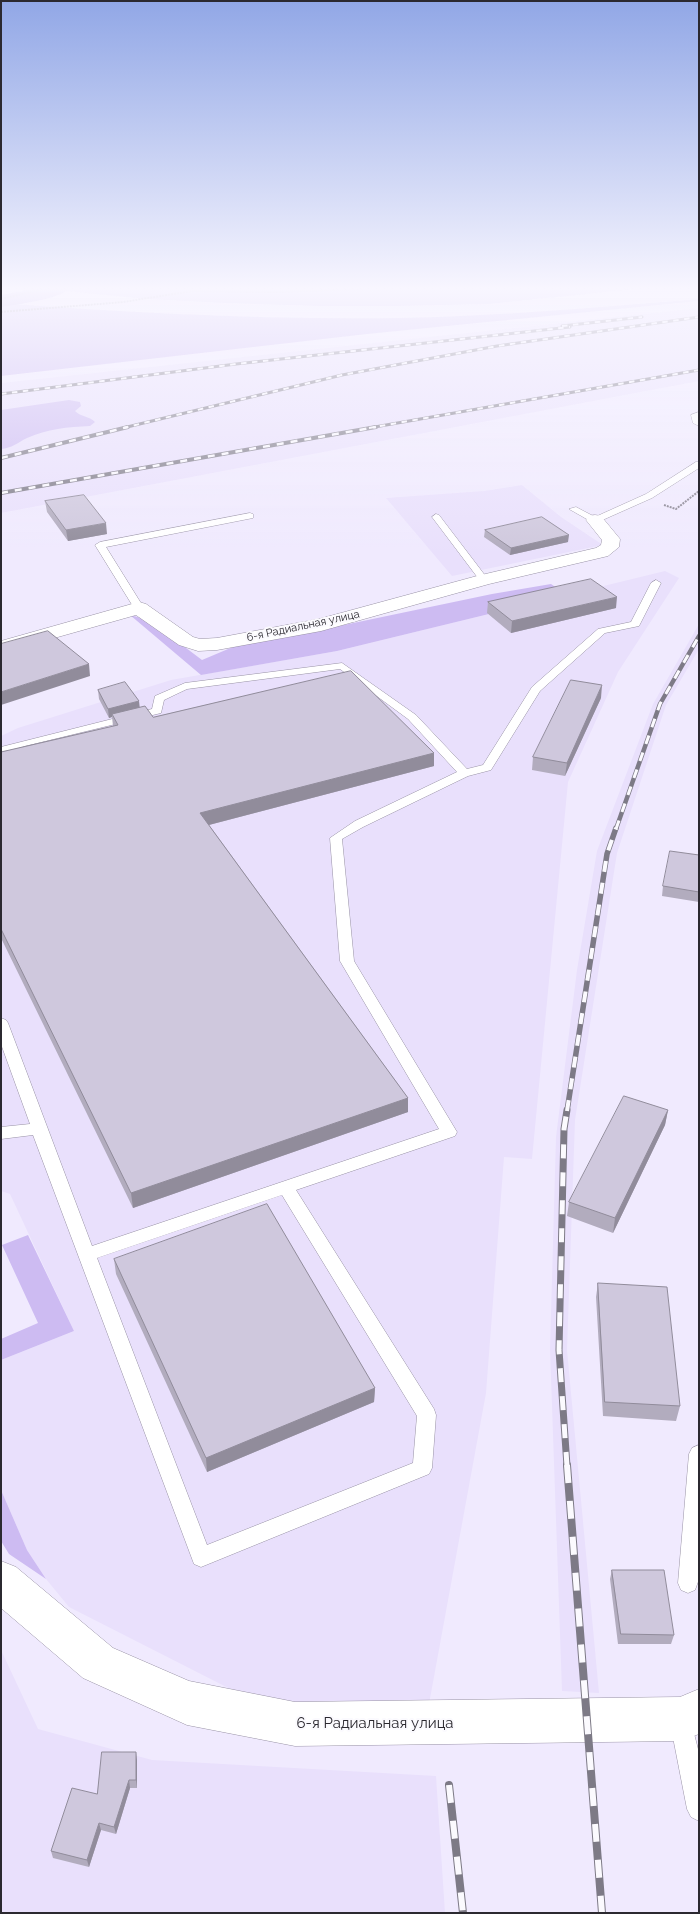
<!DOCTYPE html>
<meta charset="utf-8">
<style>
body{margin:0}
#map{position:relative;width:700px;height:1914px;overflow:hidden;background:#f0eafe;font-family:Raleway,sans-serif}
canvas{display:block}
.frame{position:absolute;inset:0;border:2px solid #2b2930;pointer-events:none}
</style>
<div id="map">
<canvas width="700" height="1914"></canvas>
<div class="frame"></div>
</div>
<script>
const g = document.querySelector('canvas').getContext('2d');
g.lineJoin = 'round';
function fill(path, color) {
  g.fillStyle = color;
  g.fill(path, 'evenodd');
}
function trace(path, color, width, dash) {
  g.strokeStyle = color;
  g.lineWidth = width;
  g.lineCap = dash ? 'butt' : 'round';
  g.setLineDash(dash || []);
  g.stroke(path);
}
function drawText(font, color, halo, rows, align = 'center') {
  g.font = font + ' Raleway,sans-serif';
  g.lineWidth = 4;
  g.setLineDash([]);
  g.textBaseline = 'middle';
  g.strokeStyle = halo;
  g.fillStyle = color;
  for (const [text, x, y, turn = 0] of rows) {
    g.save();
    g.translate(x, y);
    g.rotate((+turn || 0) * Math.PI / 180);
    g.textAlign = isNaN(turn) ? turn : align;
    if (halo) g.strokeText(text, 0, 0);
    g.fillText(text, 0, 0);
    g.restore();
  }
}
const built = new Path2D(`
 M699 308V381L1 513V383Z
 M522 485 561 517 603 545 452 576 386 498 484 491Z
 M665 571 679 578 618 672 568 782 532 1159 504 1157 486 1393 429 1704 270 1702 250 1699 69 1607 46 1579 27 1550 1 1490V1360L74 1331 10 1194 1 1191V736L18 728 171 680 337 651Z
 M699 624V649L666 705 617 853 575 1120 567 1350 599 1693 562 1691 550 1349 556 1137 577 970 597 851 653 704Z
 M1 1650 38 1729 152 1760 436 1776 445 1913H1Z`);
const green = new Path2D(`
 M49 287H652L489 304 400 306H318L224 303 146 299 47 289Z
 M699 299V301L367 334 1 376V303C134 313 268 320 401 318 501 316 600 307 699 299Z
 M69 400 80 402 81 406 75 411C81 417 89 416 95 422L90 426C68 427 47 429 27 438 17 443 12 448 1 449V410Z
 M551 584 567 595 337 651 201 675 130 615 149 620 202 660 240 644 320 630 492 594Z
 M28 1235 74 1331 1 1360V1339L38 1323 2 1245Z
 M1 1490 27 1550 46 1579 9 1554 1 1541Z`);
const river = new Path2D(`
 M44 287H70C61 300 17 304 1 307V295Z`);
const path = new Path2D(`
 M1 299 51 287
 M1 312 123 302 192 291 277 292 402 287
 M664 505 676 509 699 491`);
const service = new Path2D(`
 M699 412V426L693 423 691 415Z
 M696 462H699V468L652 498 598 522H592L569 509 576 507 595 517 646 494Z
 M250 513 253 514V518L106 547 144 608 139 611 134 608 95 545 100 542Z
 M436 514 439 515 487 578V582H481L432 517Z
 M656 580 661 583 639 626 605 633 540 691 491 770 468 776 363 827 342 839 354 961 457 1132 455 1136 296 1190 434 1409 436 1415 432 1468 429 1474 201 1567 194 1564 33 1135 1 1139V1127L30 1124 1 1044V1018L6 1020 8 1023 92 1246 439 1129 340 961 330 838 355 821 457 772 408 719 340 669 187 689 164 700 161 713 25 746 1 754V747L152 709 155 696 185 683 342 663 416 715 467 769 483 765 532 687 598 629 631 622 651 583ZM282 1195 417 1416 413 1463 207 1545 97 1258Z
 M699 1445V1579L695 1590 688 1593 681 1590 678 1583 689 1454 692 1448Z
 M681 1711 689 1714 699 1753V1821L691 1817 687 1809 670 1722 673 1714Z`);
const minor = new Path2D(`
 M595 515 601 516 620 539 619 547 608 556 489 584 321 631 217 650 198 651 179 645 136 615 1 653V641L139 602 146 604 193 637 200 639 217 638 319 619 477 576 596 548 601 545 602 540 586 520 589 516Z
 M1 1561 16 1567 113 1648 189 1681 295 1702 680 1697 699 1689V1734L680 1741 295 1746 187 1725 83 1678 1 1608Z`);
const railFar5 = new Path2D(`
 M562 326 642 317
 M1 394 236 364 570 327
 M123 428 342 375 497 346 699 317
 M369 428 699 370`);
const railFar4 = new Path2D(`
 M1 458 128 427
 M1 493 376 427`);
const railFar3 = new Path2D(`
 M616 829 660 704 699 636`);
const railFar2 = new Path2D(`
 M567 1111 607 854 616 828`);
const railFar1 = new Path2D(`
 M567 1466 559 1350 564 1129 567 1110`);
const rail = new Path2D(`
 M567 1465 602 1913
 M449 1785 463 1913`);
const wall = new Path2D(`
 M45 501 107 534 68 541 47 512Z
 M485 530 568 542 510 555 484 537Z
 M488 602 616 608 511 633 487 613Z
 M98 690 140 707 153 717 434 753V766L209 825 408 1098V1112L133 1208 1 938V752L113 726 112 717 109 718 99 699Z
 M601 698 565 776 532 770 533 757Z
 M699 855V902L662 896 663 886Z
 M668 1110 665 1125 613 1233 567 1216 569 1202Z
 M114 1259 375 1388 374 1402 207 1472 116 1274Z
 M598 1283 680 1406 676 1421 603 1416 596 1297Z
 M612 1570 674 1635 671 1644H618L610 1579Z
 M137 1760V1788H130L116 1834 101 1830 89 1867 53 1858 51 1851 97 1794Z`);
const shadedWall = new Path2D(`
 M106 523 107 534 68 541 66 530Z
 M569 535 568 542 510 555 511 548Z
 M617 597 616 608 511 633 512 621Z
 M89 664 90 676 1 705V692Z
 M602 685 601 698 565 776 567 763Z
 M139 701 140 710 112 714V717L109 718 108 709Z
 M434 753V766L201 827 200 813Z
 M408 1098V1112L133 1208 131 1193Z
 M668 1110 665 1125 613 1233 615 1218Z
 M375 1388 374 1402 207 1472 206 1458Z
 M136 1752 137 1760V1788L136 1780Z
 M129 1780 130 1788 116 1834 114 1827Z
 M99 1823 101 1830 89 1867 87 1860Z`);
const building = new Path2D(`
 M84 495 106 523 66 530 45 501Z
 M542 517 569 535 511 548 485 530Z
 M591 579 617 597 512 621 488 602Z
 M48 631 89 664 1 692V644Z
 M351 671 434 753 200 813 408 1098 131 1193 1 929V752L118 725 112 714 145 706 153 717Z
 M571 680 602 685 567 763 533 757Z
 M125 682 139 701 108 709 98 690Z
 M670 851 699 855V892L663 886Z
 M624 1096 668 1110 615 1218 569 1202Z
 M267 1204 375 1388 206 1458 114 1259Z
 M598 1283 667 1287 680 1406 605 1402Z
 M612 1570H664L674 1635 621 1634Z
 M102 1752H136V1780H129L114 1827 99 1823 87 1860 51 1851 72 1788 97 1794Z`);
const farStreetnames = [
 ["6-я Радиальная улица",303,626,-12]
];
const nearStreetnames = [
 ["6-я Радиальная улица",375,1723]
];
fill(built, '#e9e0fc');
fill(green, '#cdbbf2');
fill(river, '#b094e2');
trace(service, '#9993a6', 1);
trace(minor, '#9993a6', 1);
trace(path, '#898592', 2, [2, 1]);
fill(service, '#fff');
fill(minor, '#fff');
trace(railFar5, '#7d7a86', 3);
trace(railFar4, '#7d7a86', 4);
trace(railFar3, '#7d7a86', 4.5);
trace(railFar2, '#7d7a86', 5.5);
trace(railFar1, '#7d7a86', 7);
trace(rail, '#7d7a86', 8);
trace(railFar5, '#fbfafe', 2, [5.5]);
trace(railFar4, '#fbfafe', 2.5, [7]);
trace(railFar3, '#fbfafe', 3, [9]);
trace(railFar2, '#fbfafe', 4, [11]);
trace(railFar1, '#fbfafe', 5, [14]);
trace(rail, '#fbfafe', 6, [18]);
fill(wall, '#b2acbe');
fill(shadedWall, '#918c9b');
fill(building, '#cfc8dd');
trace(building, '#918c9b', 1);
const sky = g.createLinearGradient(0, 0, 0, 555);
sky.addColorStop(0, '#91a7e6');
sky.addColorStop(0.52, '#f8f6ff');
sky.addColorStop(1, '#f8f6ff00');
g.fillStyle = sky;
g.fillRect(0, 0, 700, 555);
drawText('11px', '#2b2930', '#fbfafe', farStreetnames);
drawText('15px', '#2b2930', '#fbfafe', nearStreetnames);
</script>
